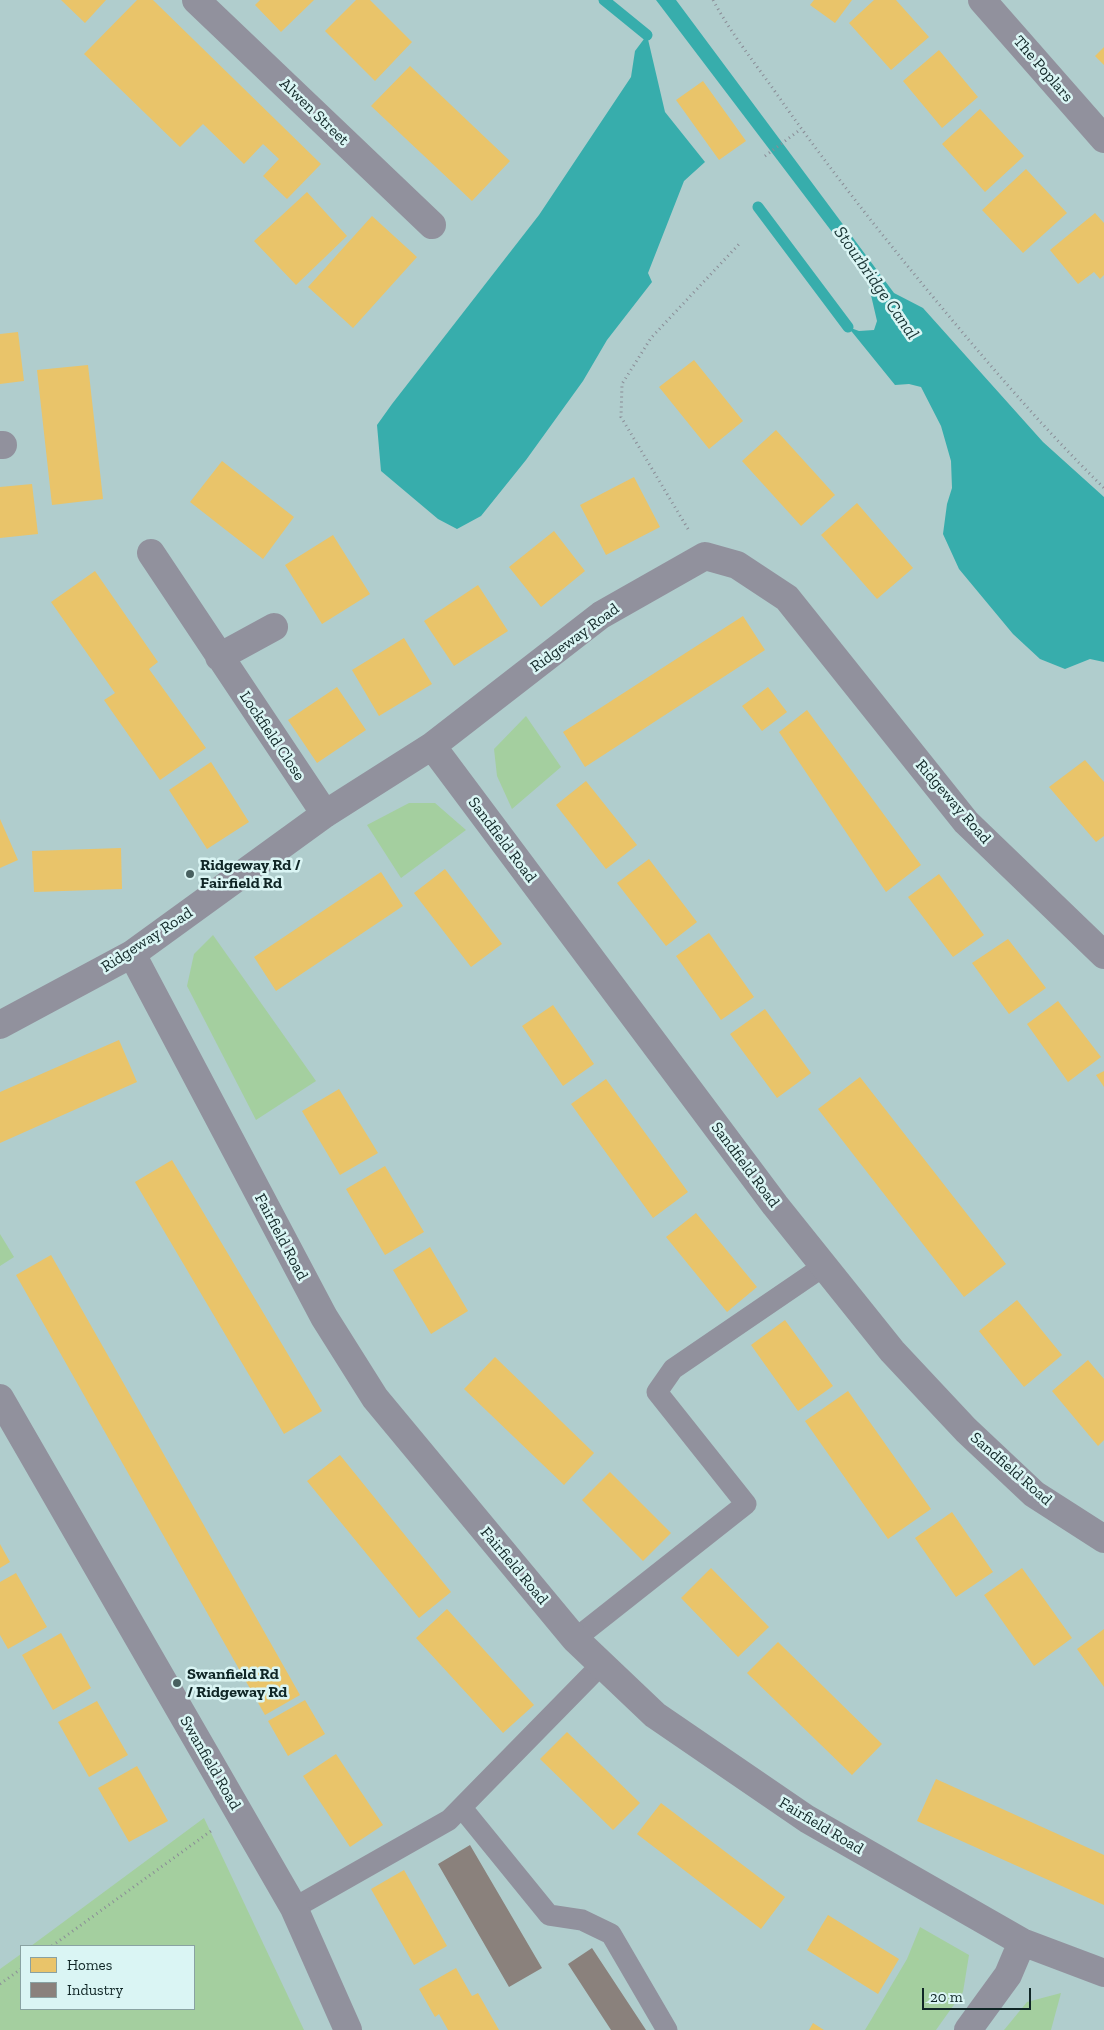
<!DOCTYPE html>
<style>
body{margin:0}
#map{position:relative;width:1104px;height:2030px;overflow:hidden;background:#b0cdcd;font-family:"Zilla Slab",serif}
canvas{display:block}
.legend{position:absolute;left:20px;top:1945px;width:175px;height:65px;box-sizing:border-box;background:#daf5f4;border:1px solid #89a2a2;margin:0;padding:6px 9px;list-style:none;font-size:15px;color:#102626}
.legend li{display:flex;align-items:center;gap:10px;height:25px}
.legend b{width:25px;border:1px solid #89a2a2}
.scale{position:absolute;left:922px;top:1988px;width:109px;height:22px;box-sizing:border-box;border:2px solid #102626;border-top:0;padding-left:6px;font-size:15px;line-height:18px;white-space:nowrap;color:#102626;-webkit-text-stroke:4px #daf5f4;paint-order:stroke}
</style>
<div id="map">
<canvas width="1104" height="2030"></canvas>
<ul class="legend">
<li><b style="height:14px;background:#e9c46a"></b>Homes</li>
<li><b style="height:14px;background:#8a817c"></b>Industry</li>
</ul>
<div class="scale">20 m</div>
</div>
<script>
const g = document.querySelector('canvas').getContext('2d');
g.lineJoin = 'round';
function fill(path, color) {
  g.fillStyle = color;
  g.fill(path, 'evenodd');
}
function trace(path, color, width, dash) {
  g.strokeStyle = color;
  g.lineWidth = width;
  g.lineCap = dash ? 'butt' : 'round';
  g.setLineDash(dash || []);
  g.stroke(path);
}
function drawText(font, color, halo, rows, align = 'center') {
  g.font = font + ' "Zilla Slab",serif';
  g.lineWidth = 5;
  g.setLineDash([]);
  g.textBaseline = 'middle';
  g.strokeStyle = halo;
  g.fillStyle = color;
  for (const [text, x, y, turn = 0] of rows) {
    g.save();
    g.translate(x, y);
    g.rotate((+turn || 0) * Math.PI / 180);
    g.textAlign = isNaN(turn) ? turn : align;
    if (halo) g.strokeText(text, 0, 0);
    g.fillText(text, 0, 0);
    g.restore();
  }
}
const green = new Path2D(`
 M526 716 561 767 512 809 497 776 494 749Z
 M409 803H435L466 830 401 878 367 825Z
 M213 935 316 1081 256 1120 187 986 194 954Z
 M0 1234 14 1257 0 1266Z
 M204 1818 304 2030H0V1969L21 1954V2009H194V1946H31Z
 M920 1927 969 1955 963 1992 936 2030H865L907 1959Z
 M1061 1993 1051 2030H1004L1027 2002Z`);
const water = new Path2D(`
 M656 0H676L894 293 923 308 1043 442 1104 497V662L1090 659 1065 669 1040 659 1013 634 959 569 943 534 947 504 952 488 951 461 941 426 921 387 909 384 895 385 848 327 859 331 874 330 877 321 867 278Z
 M647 35 665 112 705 162 684 181 648 273 652 282 607 340 583 381 526 460 481 516 457 529 438 519 381 471 377 425 392 404 539 215 631 77 635 51Z`);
const homes = new Path2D(`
 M61 0H106L85 23Z
 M137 0H153L321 164 287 199 263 176 279 159 263 144 244 164 203 124 180 147 84 54Z
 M260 0H314L281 32 255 5Z
 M356 0H370L412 42 375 81 325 31Z
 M814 0H852L835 23 810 5Z
 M874 0H896L929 37 891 70 849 23Z
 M1104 47V65L1095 56Z
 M939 50 978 97 942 128 903 81Z
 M410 66 510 161 472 201 371 106Z
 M703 81 746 141 719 160 676 100Z
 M980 109 1024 156 985 192 942 144Z
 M1026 169 1067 213 1023 253 982 210Z
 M307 192 347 236 296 285 254 241Z
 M1095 213 1104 223V275L1100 279 1094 272 1078 284 1050 250Z
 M372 216 417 257 353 328 308 287Z
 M18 332 24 381 0 384V334Z
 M694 360 743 421 709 449 659 387Z
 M88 365 103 499 52 505 37 370Z
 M776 430 835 495 801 526 742 461Z
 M222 461 294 517 263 559 190 502Z
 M634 477 660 527 606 555 580 505Z
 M32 484 38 534 0 538V487Z
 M857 503 913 568 877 599 821 535Z
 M554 531 585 571 541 607 509 567Z
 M333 535 370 594 322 624 285 565Z
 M95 571 158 662 149 669 206 748 160 780 104 700 115 693 51 602Z
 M478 585 508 631 454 666 424 621Z
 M743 616 765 650 585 767 563 732Z
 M404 638 432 684 379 716 352 670Z
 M337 687 366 730 317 763 288 720Z
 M768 687 787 712 762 731 742 706Z
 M807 710 921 865 886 892 779 732Z
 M1085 760 1104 782V836L1096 842 1049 787Z
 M211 762 249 822 207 849 169 790Z
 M586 781 637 845 606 869 556 805Z
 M0 819 18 860 0 868Z
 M121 848 122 889 34 892 32 851Z
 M649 859 697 922 666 946 617 883Z
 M445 869 502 944 471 967 414 893Z
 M381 872 403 906 276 991 254 957Z
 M939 874 984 935 953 957 908 897Z
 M709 933 754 997 721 1020 676 956Z
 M1008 939 1046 988 1009 1014 972 963Z
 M1058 1001 1101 1057 1068 1082 1027 1024Z
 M553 1005 594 1064 563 1086 522 1026Z
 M765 1009 811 1073 777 1098 730 1034Z
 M119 1040 137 1082 0 1143V1092Z
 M1104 1071V1087L1096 1075Z
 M860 1077 1006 1264 964 1297 818 1109Z
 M606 1079 688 1192 653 1218 571 1104Z
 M339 1089 378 1153 340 1175 302 1111Z
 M172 1160 322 1411 284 1434 135 1182Z
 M385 1166 424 1232 385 1255 346 1189Z
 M696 1213 757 1287 727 1312 666 1237Z
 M430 1247 468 1311 431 1334 393 1270Z
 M51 1255 300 1695 265 1715 16 1275Z
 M1017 1300 1062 1355 1024 1387 979 1331Z
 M785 1320 833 1386 798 1411 751 1345Z
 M495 1357 594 1453 564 1485 464 1389Z
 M1088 1360 1104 1379V1440L1098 1446 1052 1391Z
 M848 1391 931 1509 888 1539 805 1421Z
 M340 1455 451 1592 419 1618 307 1481Z
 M610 1472 671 1533 643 1561 582 1500Z
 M952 1512 993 1572 956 1597 915 1538Z
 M0 1544 10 1562 0 1568Z
 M711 1568 769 1627 738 1657 681 1598Z
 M1022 1568 1072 1638 1034 1666 984 1595Z
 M16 1573 47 1627 8 1649 0 1635V1582Z
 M447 1609 534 1705 503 1733 416 1638Z
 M1104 1629V1687L1077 1649Z
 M61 1633 91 1688 53 1710 22 1655Z
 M778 1642 882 1744 852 1775 747 1673Z
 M305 1700 325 1734 288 1756 268 1721Z
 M97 1701 128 1755 89 1777 58 1722Z
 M567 1732 640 1803 613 1830 540 1759Z
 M336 1754 383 1825 350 1847 303 1776Z
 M137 1766 168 1821 129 1842 98 1788Z
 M936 1779 1104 1855V1905L917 1821Z
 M661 1803 785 1897 761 1929 637 1834Z
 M404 1870 447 1946 414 1965 371 1889Z
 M828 1915 899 1959 878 1994 807 1950Z
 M456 1968 472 1996 478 1993 499 2030H448L439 2014 435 2017 419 1989Z
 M813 2023 824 2030H809Z`);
const industry = new Path2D(`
 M470 1845 542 1968 509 1987 438 1864Z
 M592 1948 646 2030H611L568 1964Z`);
const stream = new Path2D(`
 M604 0 647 35
 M758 207 848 327`);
const path = new Path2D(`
 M713 0C733 37 759 68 783 103 832 172 884 238 938 303 991 367 1045 430 1104 488
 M765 156 801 129
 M688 529 621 417 622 384 651 338 741 242
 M52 1946 211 1831
 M0 1984 21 1969`);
const service = new Path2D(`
 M575 1639 746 1504 657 1392 673 1369 824 1266
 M462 1808 549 1915 582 1920 611 1934 667 2030
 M294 1908 449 1820 602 1664`);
const minor = new Path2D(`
 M196 0 432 225
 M982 0 1104 139
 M0 445H3
 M151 553 325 814
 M219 657 274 627
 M432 746 775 1205 892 1351 966 1430 1034 1494 1104 1539
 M132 954 324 1317 375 1398 575 1639 655 1715 807 1819 1022 1942 1104 1973
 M0 1025 132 954 325 814 432 746 601 615 705 556 737 565 787 598 966 822 1104 955
 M0 1398 294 1908 348 2030
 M968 2030 1008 1975 1022 1942`);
const markers = [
 [190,874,5,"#486060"],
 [177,1683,5,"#486060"]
];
const streetNames = [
 ["The Poplars",1043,69,49],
 ["Alwen Street",314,112,44],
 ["Ridgeway Road",575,638,-36],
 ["Lockfield Close",272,736,56],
 ["Ridgeway Road",953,802,49],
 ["Sandfield Road",502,840,53],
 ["Ridgeway Road",147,940,-33],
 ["Sandfield Road",745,1165,53],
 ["Fairfield Road",281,1237,62],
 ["Sandfield Road",1011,1469,41],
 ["Fairfield Road",514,1566,50],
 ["Swanfield Road",210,1763,60],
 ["Fairfield Road",821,1826,31]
];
const poiNames = [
 ["Ridgeway Rd /",200,865],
 ["Fairfield Rd",200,883],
 ["Swanfield Rd",187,1674],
 ["/ Ridgeway Rd",187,1692]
];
const waterNames = [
 ["Stourbridge Canal",876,283,55]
];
fill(green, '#a4cf9f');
fill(water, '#37adac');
fill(homes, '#e9c46a');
fill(industry, '#8a817c');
trace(stream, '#37adac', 11);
trace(path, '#8a8c96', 3, [1, 4]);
trace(service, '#91919d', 21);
trace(minor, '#91919d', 28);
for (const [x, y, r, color] of markers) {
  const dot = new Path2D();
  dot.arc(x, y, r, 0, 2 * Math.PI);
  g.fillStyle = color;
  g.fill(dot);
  trace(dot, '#daf5f4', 2);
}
drawText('16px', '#102626', '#daf5f4', streetNames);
drawText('bold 16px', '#102626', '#daf5f4', poiNames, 'left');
drawText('italic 18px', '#1a3535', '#daf5f4', waterNames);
</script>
